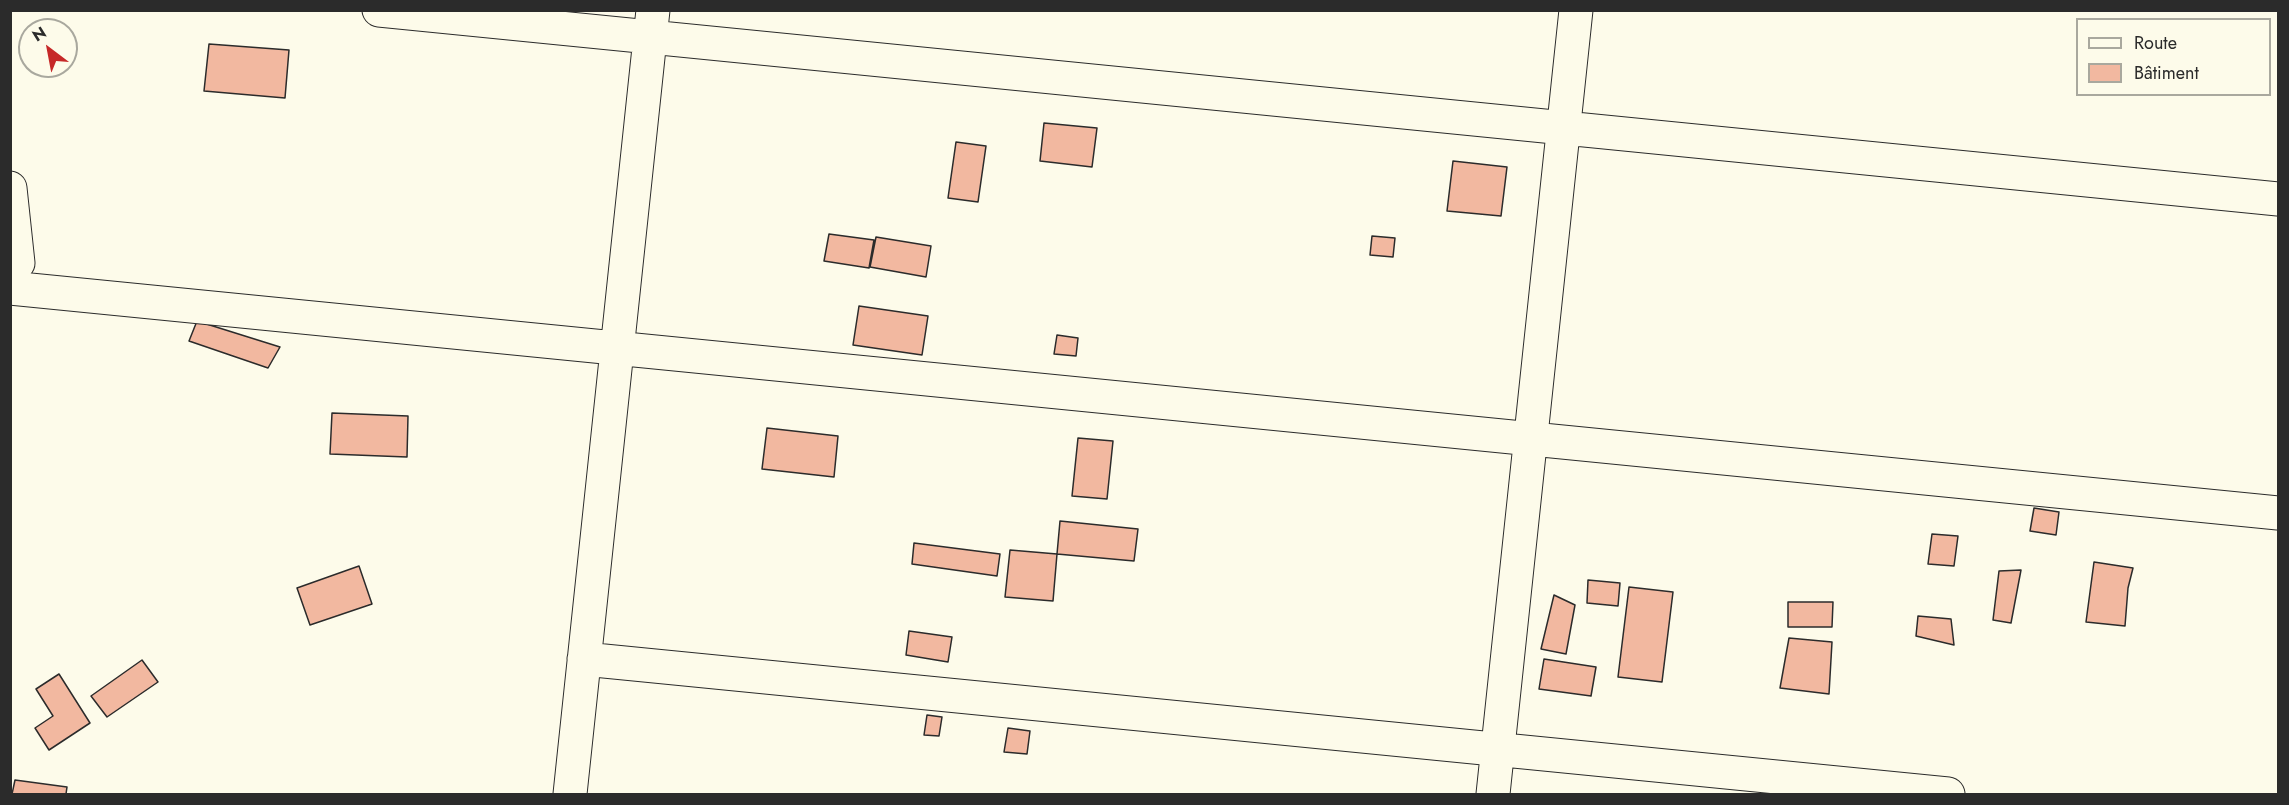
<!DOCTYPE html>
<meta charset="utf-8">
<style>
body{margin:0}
#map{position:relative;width:2289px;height:805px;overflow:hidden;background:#fdfbea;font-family:Jost,sans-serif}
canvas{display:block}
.frame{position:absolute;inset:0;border:12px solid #2b2b2b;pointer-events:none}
.legend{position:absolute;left:2076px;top:18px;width:195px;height:78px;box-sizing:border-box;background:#fdfbea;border:2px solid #a9a89e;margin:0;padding:8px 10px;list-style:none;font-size:18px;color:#2b2b2b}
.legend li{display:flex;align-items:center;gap:12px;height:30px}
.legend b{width:30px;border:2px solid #a9a89e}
.north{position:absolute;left:18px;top:18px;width:60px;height:60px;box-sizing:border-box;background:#fdfbea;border:2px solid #a9a89e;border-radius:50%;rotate:328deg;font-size:16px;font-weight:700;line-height:24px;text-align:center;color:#2b2b2b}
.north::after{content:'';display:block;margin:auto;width:21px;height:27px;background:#c62828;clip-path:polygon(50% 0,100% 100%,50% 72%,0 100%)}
</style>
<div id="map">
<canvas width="2289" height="805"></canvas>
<div class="frame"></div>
<ul class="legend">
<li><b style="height:8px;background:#fdfbea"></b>Route</li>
<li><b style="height:16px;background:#f2b8a0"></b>Bâtiment</li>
</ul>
<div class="north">N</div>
</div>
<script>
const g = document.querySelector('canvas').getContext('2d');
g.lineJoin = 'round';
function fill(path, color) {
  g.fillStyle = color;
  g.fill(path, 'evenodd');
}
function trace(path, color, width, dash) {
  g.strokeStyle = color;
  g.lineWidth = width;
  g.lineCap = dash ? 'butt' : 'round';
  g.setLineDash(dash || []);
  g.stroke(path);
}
const building = new Path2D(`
 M209 44 289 50 285 98 204 91Z
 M1044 123 1097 128 1092 167 1040 161Z
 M956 142 986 146 978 202 948 198Z
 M1453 161 1507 167 1501 216 1447 211Z
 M829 234 874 240 869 268 824 261Z
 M1372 236 1395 238 1393 257 1370 255Z
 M876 237 931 246 926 277 870 267Z
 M859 306 928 316 922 355 853 345Z
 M197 321 280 347 268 368 189 341Z
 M1057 335 1078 338 1076 356 1054 354Z
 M332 413 408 416 407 457 330 454Z
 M767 428 838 436 834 477 762 469Z
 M1078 438 1113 441 1107 499 1072 496Z
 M2034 508 2059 512 2056 535 2030 531Z
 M1060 521 1138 529 1134 561 1057 554Z
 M1932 534 1958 536 1954 566 1928 564Z
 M914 543 1000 554 997 576 912 564Z
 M1010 550 1057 554 1053 601 1005 597Z
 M2094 562 2133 568 2128 588 2125 626 2086 622Z
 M359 566 372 604 310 625 297 588Z
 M2021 570 2011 623 1993 620 1999 571Z
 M1588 580 1620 583 1618 606 1587 603Z
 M1629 587 1673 592 1662 682 1618 677Z
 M1554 595 1575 605 1566 654 1541 649Z
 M1788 602H1833L1832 627H1788Z
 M1918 616 1951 619 1954 645 1916 636Z
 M909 631 952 637 948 662 906 655Z
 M1789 638 1832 642 1829 694 1780 688Z
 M1544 659 1596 667 1591 696 1539 689Z
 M142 660 158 682 107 717 91 696Z
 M59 674 90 723 49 750 35 728 53 716 36 689Z
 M927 715 942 717 939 736 924 735Z
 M1008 728 1030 731 1027 754 1004 752Z
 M15 780 67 787 66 794H12Z`);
const minor = new Path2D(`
 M379 10 2278 199
 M10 188 18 263 10 271
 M10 288 2278 513
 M584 659 1948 794
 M570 794 653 10
 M1493 794 1576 10`);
fill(building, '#f2b8a0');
trace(building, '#2b2b2b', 1.5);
trace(minor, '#2b2b2b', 35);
trace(minor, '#fdfbea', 33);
</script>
